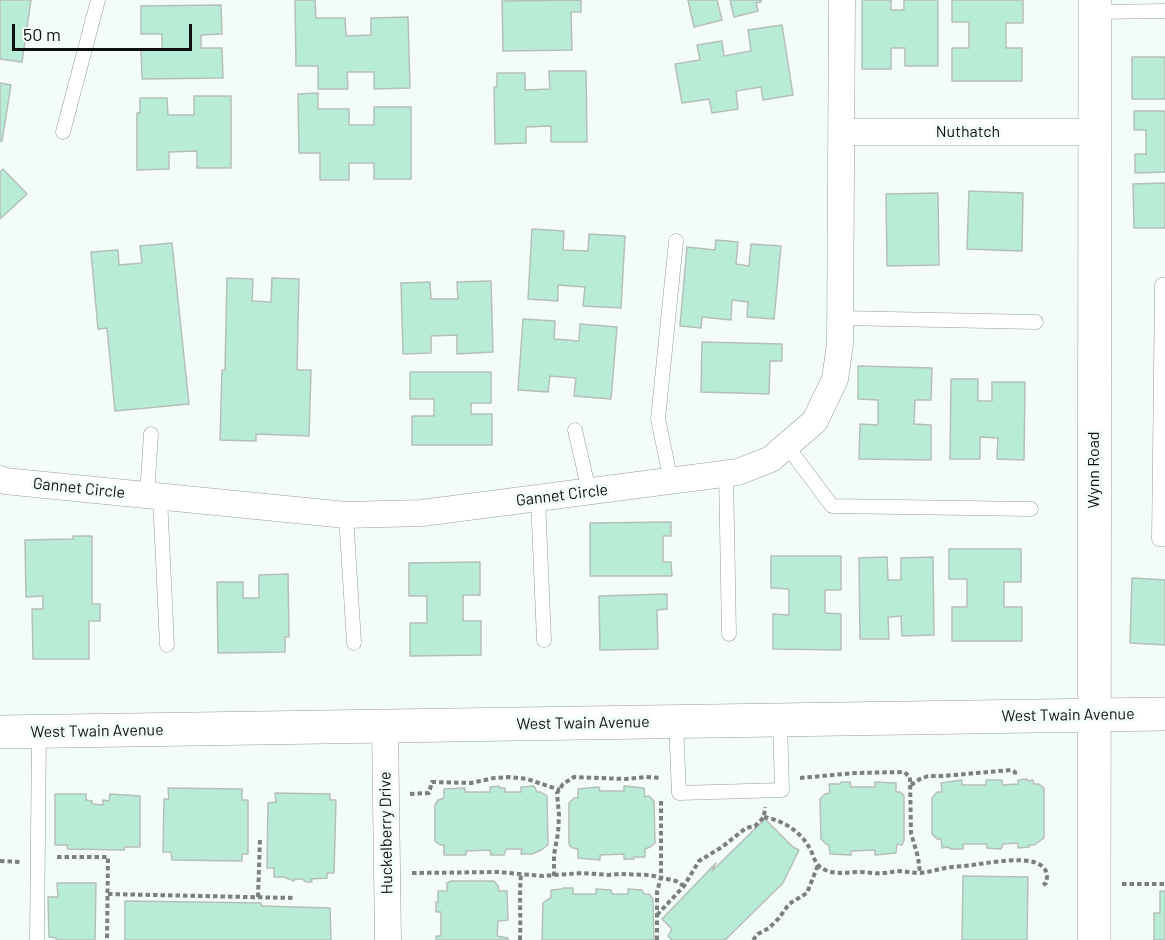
<!DOCTYPE html>
<style>
body{margin:0}
#map{position:relative;width:1165px;height:940px;overflow:hidden;background:#f4fcf9;font-family:Barlow,sans-serif}
canvas{display:block}
.scale{position:absolute;left:12px;top:24px;width:180px;height:27px;box-sizing:border-box;border:3px solid #0e1110;border-top:0;padding-left:8px;font-size:18px;line-height:21px;white-space:nowrap;color:#0e1110;-webkit-text-stroke:4px #f4fcf9;paint-order:stroke}
</style>
<div id="map">
<canvas width="1165" height="940"></canvas>
<div class="scale">50 m</div>
</div>
<script>
const g = document.querySelector('canvas').getContext('2d');
g.lineJoin = 'round';
function fill(path, color) {
  g.fillStyle = color;
  g.fill(path, 'evenodd');
}
function trace(path, color, width, dash) {
  g.strokeStyle = color;
  g.lineWidth = width;
  g.lineCap = dash ? 'butt' : 'round';
  g.setLineDash(dash || []);
  g.stroke(path);
}
function drawText(font, color, halo, rows, align = 'center') {
  g.font = font + ' Barlow,sans-serif';
  g.lineWidth = 6;
  g.setLineDash([]);
  g.textBaseline = 'middle';
  g.strokeStyle = halo;
  g.fillStyle = color;
  for (const [text, x, y, turn = 0] of rows) {
    g.save();
    g.translate(x, y);
    g.rotate((+turn || 0) * Math.PI / 180);
    g.textAlign = isNaN(turn) ? turn : align;
    if (halo) g.strokeText(text, 0, 0);
    g.fillText(text, 0, 0);
    g.restore();
  }
}
const building = new Path2D(`
 M0 0H31L22 62 0 59Z
 M295 0H315L316 18H345L346 36 371 35V18L408 17 410 88 374 89V72H347L348 89H318V66H296Z
 M581 0V12H571L572 50 503 51 502 1Z
 M688 0H717L722 20 694 27Z
 M730 0H761V2L756 3 758 11 734 17Z
 M862 0H891V10H904V0H938V66H905V48H891V69H862Z
 M952 0H1023V23H1006V48H1022V81H952V48H969V22H952Z
 M221 5 222 34 201 35V48H222L223 78 142 79 141 49H162V34H141V6Z
 M782 25 793 95 763 100 761 87 736 91 738 109 712 113 709 99 682 103 675 64 700 60 697 45 722 41 724 56 751 51 748 30Z
 M1132 57H1165V99H1132Z
 M549 71H586L587 142H551V126L526 127V143L495 144 494 87H497V73H525V90L550 89Z
 M0 83 11 85 2 141H0Z
 M318 93V109H349V125H374V107H411V179H374V163H349V180H320V153H299L298 94Z
 M194 96H231V168H197V151L169 152V169L137 170V113H140V98H167L168 115H194Z
 M1134 111H1165V172L1135 173V154H1146V130H1134Z
 M3 169 27 194 0 219V172Z
 M1165 183V228H1134L1133 184Z
 M969 191 1023 193 1022 251 967 249Z
 M938 193 939 265 887 266 886 194Z
 M532 229 564 231 563 250 588 251 589 234 625 236 621 308 583 306 585 287 558 285V301L528 299Z
 M716 240 738 242 736 264 749 266 751 244 781 246 774 319 747 317 748 302 732 300 731 320 702 317 701 328 680 326 687 247 715 250Z
 M172 243 189 404 115 411 107 328 98 329 91 252 118 250 119 265 142 263 140 246Z
 M227 278 253 279 252 301 271 302 272 278 299 279 297 370H311L309 436 256 434V441L220 440 222 370H225Z
 M491 281 493 352 457 354V335L431 336V353L403 354 401 283 430 282 431 299H458L457 282Z
 M523 319 555 321 554 339 579 341 580 324 617 327 611 399 574 396 576 378 550 376 548 392 518 390Z
 M702 342 782 344V361H770L769 394 701 392Z
 M858 366 932 368 931 400H915L914 424 931 425V460L859 459 860 424 878 425V400L858 399Z
 M410 372H491V403H471V414H492V445H412V416H434V399H410Z
 M951 379H978V401H992V382H1025L1024 460 997 459 998 438 980 437V459H950Z
 M671 522V536H663V562H671L672 576H590V523Z
 M73 536H92V604H100V621H89V659H33L32 609H43V596L26 597 25 540 73 539Z
 M949 549H1021V582H1004V607H1022V641H952V607H967V579H949Z
 M771 556H841V590H825V613L841 614V650L773 649V614L789 615V589L771 588Z
 M887 557 888 580H901V558L933 557 934 635 902 636 901 616 888 617 889 639H860L859 558Z
 M480 562V595H463V621H481V655L410 656V623H427V596H409V563Z
 M288 574 289 637H285V652L218 653 217 582H243V598H259V575Z
 M1132 578 1165 580V645L1130 643Z
 M667 594V609L657 610 658 649 600 650 599 596Z
 M1027 779 1028 781 1033 780 1034 784H1039L1044 788V838L1034 845H1029V847L1018 848V843L1003 844 1001 849 987 848V844H963V849H951L947 847 942 848 941 839H937L932 834V798L937 792H942L941 783 962 780V785H986V780H1002V785L1018 784V780Z
 M841 782H850L851 787H875V782L896 783V792H900L904 796V840L902 845 897 844 896 853 875 855V850L851 851V855L830 854 829 845 826 844 821 839 820 799 825 794 830 793 829 784H840Z
 M499 786V788H505V792H521V787L534 786 537 792H541L547 796 548 845 541 850 532 854H521L522 849H506L504 855H491L490 850 466 851V855H444V845H440L435 841V805L438 800 444 798V789L465 788V792H490V787Z
 M624 786 644 788 645 797 649 796 654 801 655 843 650 847 645 849V857H634V859H624V854L600 855V860L578 858V849L573 848 570 846 569 843V803L574 798H578V789L599 787 600 791H624Z
 M168 788 242 789V800H248V854H242V861L172 860 171 852H163L164 799H169Z
 M275 793 330 794V800H336L334 873H327V878L311 879 312 882H306L302 879H295L294 881 284 877H274V868H267L268 803 276 802Z
 M55 794H86V800L92 801V804L103 805V800L109 801 110 794 140 796V847H125L124 850 68 849 67 845H55Z
 M765 819 793 847 799 850 783 883 725 940H672L668 936 672 929 662 919 664 917 716 863 712 871Z
 M963 876 1028 877 1027 940H962Z
 M451 881H494L498 886 499 891H507L508 920 498 921 497 936 508 938V940H436V936H441V912H436V902H438V891H447V883Z
 M57 883H96L95 940H56V938L49 937 48 897H58Z
 M563 888H573V894H596V889L611 890 612 894H628V889L642 890 644 894H649L653 899 654 940H542L543 903 548 899 551 898V890L562 889Z
 M1160 891H1165V940H1154V913H1160Z
 M125 901 261 903 262 906 330 908 331 940H125Z`);
const path = new Path2D(`
 M800 778 855 773 904 772 910 777 911 833 918 857 920 873
 M911 785 920 779 928 776H943L1011 770 1015 772V776
 M410 794 429 793 432 782 471 783 494 778 509 777 527 779 560 790
 M764 817C782 820 800 831 809 847 813 853 814 862 820 867 833 876 846 872 860 872 868 872 876 874 883 873 888 873 892 872 897 871 905 871 912 873 920 873 931 872 941 868 952 867 961 866 970 866 979 864 996 862 1055 850 1046 883L1043 885
 M57 857H108L107 940
 M0 861 20 862
 M412 873 498 872 542 876 582 873 609 875 619 874 649 875 676 881 684 886
 M554 876V855L558 833 559 815 557 793 563 784 574 777 625 779 646 777 661 778
 M1122 884H1165
 M108 894 294 898
 M258 897 260 839
 M657 915 684 886 699 861 722 847 746 828 755 826 764 817 765 807
 M520 940C521 918 519 897 521 875
 M657 940V892L661 877V800
 M753 940 758 934 769 928 779 918 789 904 807 893 818 865`);
const lane = new Path2D(`
 M1095 12 1165 11
 M63 132 98 0
 M1165 285H1162L1159 539H1165
 M841 318 1036 322
 M575 430 589 491
 M787 446 832 506 1031 509
 M726 473 729 634
 M671 481 658 419 676 241
 M147 495 151 434
 M160 497 167 645
 M538 498 544 640
 M346 515 354 643
 M676 722 679 793 782 790 780 720
 M37 940 39 732`);
const street = new Path2D(`
 M842 132H1095
 M0 479 5 481 346 515 422 513 738 472 771 459 815 421 835 379 840 344 842 0
 M385 727 388 940`);
const secondary = new Path2D(`
 M0 732 1165 714
 M1094 940 1095 0`);
const streetNames = [
 ["Nuthatch",968,132],
 ["Wynn Road",1094,470,-90],
 ["Gannet Circle",79,488,6],
 ["Gannet Circle",562,495,-7],
 ["West Twain Avenue",1068,715,-1],
 ["West Twain Avenue",583,723,-1],
 ["West Twain Avenue",97,731,-1],
 ["Huckelberry Drive",386,833,-91]
];
fill(building, '#b9ecd6');
trace(building, '#b6beba', 1.5);
trace(lane, '#949c98', 15);
trace(street, '#949c98', 27);
trace(secondary, '#949c98', 34);
trace(path, '#7a807e', 4, [4.5, 3]);
trace(lane, '#fff', 14);
trace(street, '#fff', 26);
trace(secondary, '#fff', 33);
drawText('16px', '#0e1110', '#f4fcf9', streetNames);
</script>
